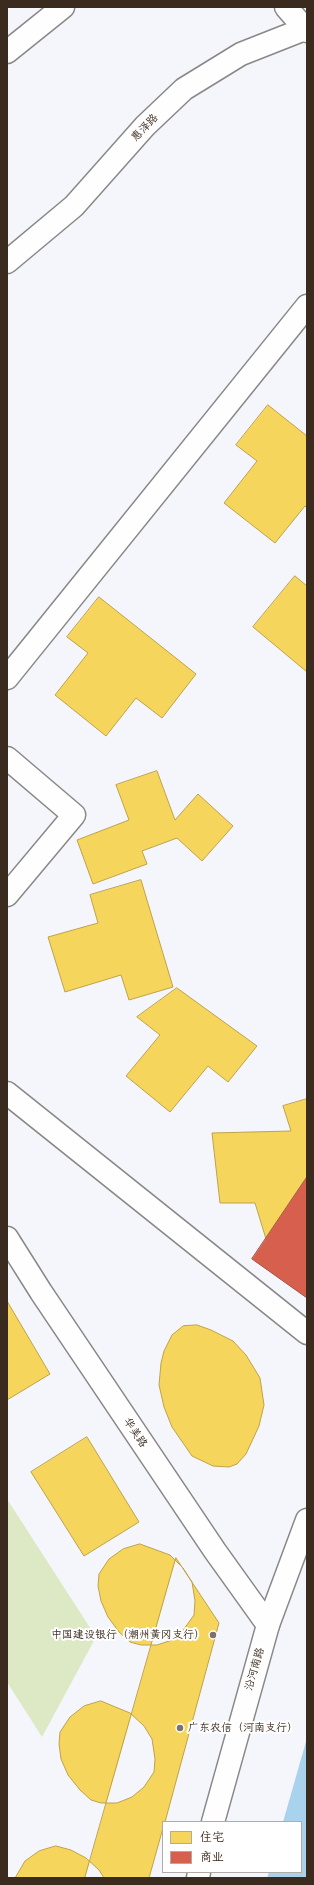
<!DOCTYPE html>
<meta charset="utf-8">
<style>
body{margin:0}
#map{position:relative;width:314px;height:1885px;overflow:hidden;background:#f5f6fc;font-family:"Balsamiq Sans","LXGW WenKai TC",sans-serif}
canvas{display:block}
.frame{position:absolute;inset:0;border:8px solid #3b2a1e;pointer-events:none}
.legend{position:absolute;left:162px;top:1821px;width:140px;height:52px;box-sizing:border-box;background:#fff;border:1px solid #b1aaa5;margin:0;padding:5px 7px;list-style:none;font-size:12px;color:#3b2a1e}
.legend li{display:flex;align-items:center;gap:8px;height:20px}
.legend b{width:20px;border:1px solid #b1aaa5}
</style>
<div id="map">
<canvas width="314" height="1885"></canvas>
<div class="frame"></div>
<ul class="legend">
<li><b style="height:11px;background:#f6d55c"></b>住宅</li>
<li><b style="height:11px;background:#d6604d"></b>商业</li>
</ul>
</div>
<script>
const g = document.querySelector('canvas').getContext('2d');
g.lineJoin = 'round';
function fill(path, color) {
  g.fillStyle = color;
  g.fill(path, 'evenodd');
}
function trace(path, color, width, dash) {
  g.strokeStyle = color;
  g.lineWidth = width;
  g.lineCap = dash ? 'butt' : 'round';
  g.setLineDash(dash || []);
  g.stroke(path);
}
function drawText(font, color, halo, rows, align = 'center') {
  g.font = font + ' "Balsamiq Sans","LXGW WenKai TC",sans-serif';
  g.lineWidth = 4;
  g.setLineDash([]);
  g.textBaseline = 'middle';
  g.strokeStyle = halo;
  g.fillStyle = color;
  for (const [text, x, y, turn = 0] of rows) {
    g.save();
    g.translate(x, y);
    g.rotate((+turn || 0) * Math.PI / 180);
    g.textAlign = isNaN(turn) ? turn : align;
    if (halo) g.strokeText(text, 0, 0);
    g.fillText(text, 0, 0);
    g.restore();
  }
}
const green = new Path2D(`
 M7 1499 96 1637 42 1737 7 1682Z`);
const water = new Path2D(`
 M307 1738V1878H267L269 1872H301V1822H283Z`);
const homes = new Path2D(`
 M268 405 307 436V508L305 506 275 543 224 503 257 461 236 445Z
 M295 576 307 586V672L253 627Z
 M99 597 196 674 162 718 136 698 106 736 55 695 88 653 67 637Z
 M157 771 175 820 198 794 233 826 202 861 177 838 142 851 147 864 93 884 77 840 129 820 116 785Z
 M141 880 173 987 129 1000 121 975 65 992 48 937 98 923 90 895Z
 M177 988 257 1046 228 1082 208 1066 170 1112 126 1076 160 1035 137 1017Z
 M307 1099V1256L274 1265 255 1203H220L212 1133 291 1131 283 1106Z
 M7 1301 50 1374 7 1400Z
 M197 1325 211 1330 233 1341 246 1355 260 1378 264 1405 259 1426 246 1454 237 1464 229 1467 213 1466 192 1456 172 1427 164 1407 159 1385 161 1363 164 1351 172 1335 183 1326Z
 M87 1437 139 1522 84 1556 31 1472Z
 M140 1544 170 1555 183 1568 192 1582 195 1601 194 1615 184 1629 172 1640 157 1645H141L130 1642 119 1632 108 1617 101 1601 98 1586 99 1574 109 1559 123 1549Z
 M176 1558 219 1623 165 1822H163V1828L149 1878H85Z
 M101 1701 130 1713 144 1726 152 1739 155 1759 154 1772 144 1787 132 1797 117 1803H101L91 1800 80 1790 68 1775 61 1759 59 1744 60 1732 70 1717 84 1706Z
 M56 1846 71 1850 86 1858 99 1870 104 1878H15L25 1861 39 1851Z`);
const shops = new Path2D(`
 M307 1177V1298L252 1259Z`);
const minor = new Path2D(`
 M7 52 63 7
 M7 678 307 306
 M7 758 74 815 7 895
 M7 1093 307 1333`);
const tertiary = new Path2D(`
 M7 262 74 206 145 126 184 89 241 54 307 28
 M7 1238 41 1292 215 1551 268 1625`);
const secondary = new Path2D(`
 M286 7 307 31
 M213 1822 268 1625 307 1520
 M198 1878 199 1872`);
const markers = [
 [213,1635,4,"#7c716c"],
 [180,1728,4,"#7c716c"]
];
const streetNames = [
 ["惠泽路",145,128,-46],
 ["华美路",135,1433,56],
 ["沿河南路",255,1669,-74]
];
const poiNames = [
 ["中国建设银行（潮州黄冈支行）",205,1635],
 ["广东农信（河南支行）",188,1728,"left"]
];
fill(green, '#dce9c4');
fill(water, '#a9d2ed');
fill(homes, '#f6d55c');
trace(homes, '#bea249', 1);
fill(shops, '#d6604d');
trace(shops, '#a8503f', 1);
trace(minor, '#8a8787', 25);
trace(tertiary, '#8a8787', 25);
trace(secondary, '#8a8787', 25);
trace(minor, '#fefeff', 22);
trace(tertiary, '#fefeff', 22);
trace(secondary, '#fefeff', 22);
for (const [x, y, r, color] of markers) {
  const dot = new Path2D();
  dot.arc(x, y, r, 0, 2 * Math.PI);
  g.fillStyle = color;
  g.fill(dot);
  trace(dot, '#fff', 1.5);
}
drawText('11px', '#3b2a1e', '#fff', streetNames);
drawText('11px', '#3b2a1e', '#fff', poiNames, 'right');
</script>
